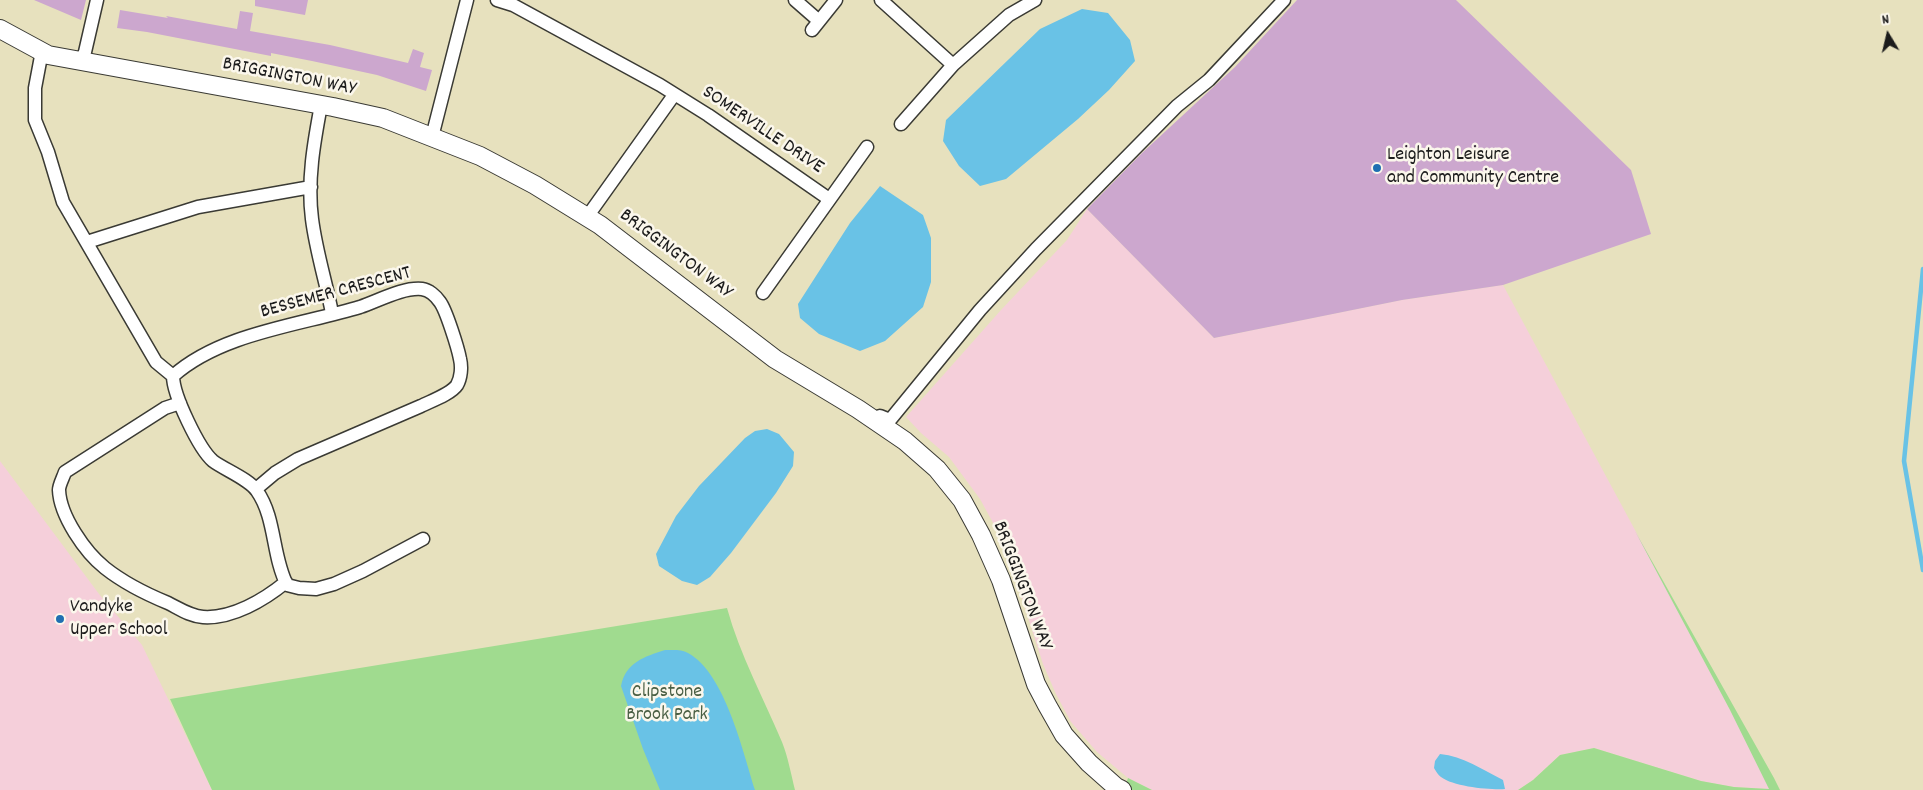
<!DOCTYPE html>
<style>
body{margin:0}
#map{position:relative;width:1923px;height:790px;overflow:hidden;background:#e7e1be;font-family:Dekko,sans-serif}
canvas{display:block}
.north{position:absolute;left:1863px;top:10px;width:50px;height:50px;-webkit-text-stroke:4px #fbf7ec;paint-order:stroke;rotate:351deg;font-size:14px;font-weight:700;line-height:20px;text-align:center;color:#1c1c1c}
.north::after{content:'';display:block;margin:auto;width:18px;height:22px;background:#1c1c1c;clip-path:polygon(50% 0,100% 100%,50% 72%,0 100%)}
</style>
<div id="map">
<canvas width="1923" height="790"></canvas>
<div class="north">N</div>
</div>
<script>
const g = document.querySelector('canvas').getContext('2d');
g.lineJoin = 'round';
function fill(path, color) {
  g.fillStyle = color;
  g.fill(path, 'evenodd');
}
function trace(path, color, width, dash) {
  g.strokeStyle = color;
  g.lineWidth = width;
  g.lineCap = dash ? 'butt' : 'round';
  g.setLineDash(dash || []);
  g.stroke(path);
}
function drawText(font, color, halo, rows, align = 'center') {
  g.font = font + ' Dekko,sans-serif';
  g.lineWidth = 5;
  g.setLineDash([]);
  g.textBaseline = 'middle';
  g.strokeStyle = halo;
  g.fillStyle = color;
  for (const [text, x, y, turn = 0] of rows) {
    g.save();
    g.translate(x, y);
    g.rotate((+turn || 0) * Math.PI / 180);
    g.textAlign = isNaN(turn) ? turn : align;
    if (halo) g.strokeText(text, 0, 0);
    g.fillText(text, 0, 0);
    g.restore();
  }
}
const built = new Path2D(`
 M1087 209 1214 338 1402 300 1503 285 1670 595 1777 785 1769 789 1734 787 1701 781 1594 748 1560 755 1533 780 1518 790H1152L1128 778 1097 752 1071 722 1056 694 1043 664 1012 567 998 532 980 499 949 457 921 433 906 417 1001 310 1067 240Z
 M0 461 99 594 142 645 212 790H0Z`);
const green = new Path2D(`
 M1635 531 1774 778 1780 790H1518L1533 780 1560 755 1594 748 1701 781 1734 787 1769 789 1730 710Z
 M727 608C740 655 763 697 782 742 788 757 791 774 795 790H212L170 699Z
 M1128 778 1152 790H1124Z`);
const water = new Path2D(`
 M1082 9 1108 13 1130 40 1135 61 1109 90 1078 119 1006 179 980 186 959 166 943 141 946 120 1040 29Z
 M880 186 923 215 931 238V282L923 307 885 341 860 351 819 334 800 318 798 304 850 223Z
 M767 429 779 434 794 452 793 466 776 493 731 553 710 577 697 585 682 581 659 566 656 554 676 516 699 486 745 438 755 431Z
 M665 650C672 650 682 649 688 653 725 673 743 752 755 790H660L643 749 621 686C626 662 644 657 665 650Z
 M1440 754C1463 756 1483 770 1503 780L1505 789C1491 790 1454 787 1441 777 1438 775 1436 771 1434 768L1435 761Z`);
const stream = new Path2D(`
 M1923 269 1904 461 1923 570`);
const building = new Path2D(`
 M34 0H86L81 20Z
 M255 0H308L305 15 255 6Z
 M1297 0H1456L1631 170 1651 234 1503 285 1402 300 1214 338 1087 209 1142 153 1235 67Z
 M120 10 168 18 166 16 237 29 240 11 253 13 250 31 330 45 408 63 413 49 424 53 420 67 432 70 426 91 377 75 312 61 271 53V56L147 32 117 28Z`);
const street = new Path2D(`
 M497 0 513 5 660 85 708 115 829 199
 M795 0 819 21
 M881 0 953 65 1009 15 1035 0
 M812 30 836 0
 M42 51 35 88V120L48 152 63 202 156 362 173 376
 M81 61 85 52 97 0
 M321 105C314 142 307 181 312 219 316 251 326 282 332 313
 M901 124 953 65
 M432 137 467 0
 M587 217 674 95
 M87 242 198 207 311 187
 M763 293 867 147
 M173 376C221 333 301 325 360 307 378 301 403 287 422 289 429 290 436 296 440 302 446 310 458 348 460 359 462 367 461 378 457 385 451 394 431 401 421 406L298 459 275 473 256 489
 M173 376C173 395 199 449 213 461 225 470 249 479 257 491 276 518 272 556 287 585L299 588 316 589 334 584 363 571 423 539
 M180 403 165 408 65 472C63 478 59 485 59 490 60 516 85 552 105 568 124 583 146 594 168 603 180 609 190 616 203 617 232 619 264 600 286 582
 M875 422 880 416 890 420 980 310 1036 249 1177 106 1209 80 1284 0`);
const secondary = new Path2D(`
 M0 29 48 55 333 107 383 118 480 156 535 185 600 225 775 359 858 409 905 441 937 469 962 500 981 535 1001 580 1036 684 1047 705 1064 735 1089 763 1116 787 1122 790`);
const markers = [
 [1377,168,5,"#1f6fb2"],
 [60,619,5,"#1f6fb2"]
];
const streetNames = [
 ["BRIGGINGTON WAY",289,78,11],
 ["SOMERVILLE DRIVE",762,131,34],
 ["BRIGGINGTON WAY",675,255,37],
 ["BESSEMER CRESCENT",336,294,-15],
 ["BRIGGINGTON WAY",1021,586,69]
];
const poiNames = [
 ["Leighton Leisure",1387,156],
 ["and Community Centre",1387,179],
 ["Vandyke",70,608],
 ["Upper School",70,631]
];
const parkNames = [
 ["Clipstone",667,693],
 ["Brook Park",667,716]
];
fill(built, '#f5cfda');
fill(green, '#a0db8f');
fill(water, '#69c2e6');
trace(stream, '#69c2e6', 4.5);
fill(building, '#cca7ce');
trace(street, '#3a3a34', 15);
trace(secondary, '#3a3a34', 20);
trace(street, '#fff', 12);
trace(secondary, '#fff', 18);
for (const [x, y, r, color] of markers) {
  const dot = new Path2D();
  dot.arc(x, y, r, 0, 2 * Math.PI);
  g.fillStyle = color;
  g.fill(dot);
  trace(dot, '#fbf7ec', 2);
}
drawText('20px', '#1c1c1c', '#fbf7ec', streetNames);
drawText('20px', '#1c1c1c', '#fbf7ec', poiNames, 'left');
drawText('20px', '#4a5f44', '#fbf7ec', parkNames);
</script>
